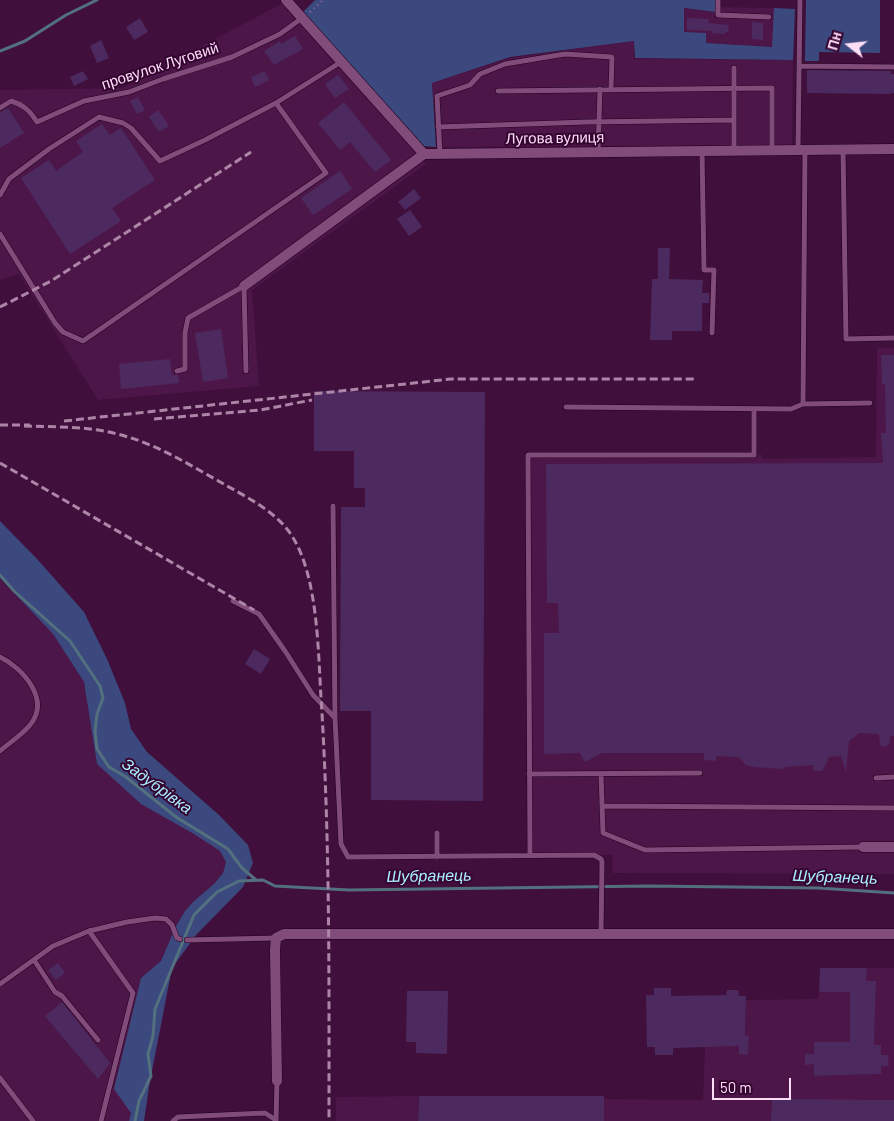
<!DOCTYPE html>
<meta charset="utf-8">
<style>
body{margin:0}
#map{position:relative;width:894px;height:1121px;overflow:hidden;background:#400f3b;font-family:Barlow,sans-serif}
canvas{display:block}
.north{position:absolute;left:824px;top:20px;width:50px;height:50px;-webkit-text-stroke:4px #350431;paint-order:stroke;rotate:286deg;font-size:14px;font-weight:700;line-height:20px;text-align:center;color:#fcddf6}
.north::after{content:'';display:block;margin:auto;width:18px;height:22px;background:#fcddf6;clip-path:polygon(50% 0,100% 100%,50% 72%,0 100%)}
.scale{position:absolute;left:712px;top:1078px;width:79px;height:22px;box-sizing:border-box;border:2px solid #fcddf6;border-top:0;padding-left:6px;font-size:15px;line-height:18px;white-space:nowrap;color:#fcddf6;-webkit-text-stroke:4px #350431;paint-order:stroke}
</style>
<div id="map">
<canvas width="894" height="1121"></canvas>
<div class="north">Пн</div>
<div class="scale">50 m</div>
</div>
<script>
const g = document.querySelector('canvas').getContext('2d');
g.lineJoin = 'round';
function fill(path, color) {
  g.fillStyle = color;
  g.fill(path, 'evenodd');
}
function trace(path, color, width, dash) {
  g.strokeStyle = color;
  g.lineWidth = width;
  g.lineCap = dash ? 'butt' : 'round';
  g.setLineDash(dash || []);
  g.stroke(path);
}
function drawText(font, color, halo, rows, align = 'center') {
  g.font = font + ' Barlow,sans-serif';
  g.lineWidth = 4;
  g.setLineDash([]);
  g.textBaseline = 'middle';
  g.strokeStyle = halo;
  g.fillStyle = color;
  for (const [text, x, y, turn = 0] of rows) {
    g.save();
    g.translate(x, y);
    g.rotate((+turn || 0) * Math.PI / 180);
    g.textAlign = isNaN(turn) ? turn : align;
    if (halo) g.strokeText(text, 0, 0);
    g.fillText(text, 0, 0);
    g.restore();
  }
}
const built = new Path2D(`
 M283 3 426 164 252 290 259 386 98 400 19 274 0 280V90L123 88Z
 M715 7 774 8 773 47 705 43 684 32V8L715 12Z
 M634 41V59L793 60 792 145 437 147 432 83 510 58Z
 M877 348H894V874L613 873 612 855 530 854 528 455H762L763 459 876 457Z
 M0 579 53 634 84 682 97 764 220 851 226 862 223 873 214 884 194 901 185 911 176 926 161 961 141 978 131 1113 129 1121H0Z
 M867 968H894V1121H604V1099L703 1100 705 1047 739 1046V1054H748L749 1037 745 1036 746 1000 813 999 818 998 819 992H850V1042L814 1054H805V1064H814V1076L881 1074V1066H889L888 1056 881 1055V1045H874L876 981H866Z
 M418 1096V1121H336V1097Z`);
const green = new Path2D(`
 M315 0H715L716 12 684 8V32L706 33V43L772 47 774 8 795 9 793 60 635 58 634 41 510 57 432 83 436 147 423 146 303 12Z
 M806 0H880V53L819 52V61H805Z
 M0 521 38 560 84 612 107 659 125 703 131 729 147 752 219 815 248 845 253 863 243 887 197 934 172 968 150 1081 144 1121H129L131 1113 114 1089 141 978 161 961 176 926 185 911 194 901 214 884 223 873 226 862 220 851 194 834 141 804 97 764 84 682 53 634 0 578Z`);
const stream = new Path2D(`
 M0 51 25 41 66 15 97 0
 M0 575 14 591 70 641 100 686 103 698 97 714 95 731 97 749 109 767 126 777 176 817 228 849 242 868 256 880
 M135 1121 139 1101 151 1076 148 1054 153 1036 155 1009 194 915 217 892 239 881 263 880 275 886 349 890 648 886 819 888 894 893`);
const building = new Path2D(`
 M140 18 148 32 134 40 126 27Z
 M687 18 709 19 708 23 729 25 728 32H725V34L712 33 713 31 687 30Z
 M752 22 763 23V40L752 39Z
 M295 36 303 49 274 65 264 51 280 41 281 44Z
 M101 40 109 58 97 63 90 46Z
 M807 70 891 71V74H894V93H891L890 94 807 93Z
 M83 71 88 79 74 86 70 77Z
 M265 71 269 80 255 87 251 77Z
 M338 75 349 89 335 98 325 84Z
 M138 97 145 110 137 114 130 101Z
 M344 102 391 160 375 172 350 142 340 150 318 123Z
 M8 108 24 133 0 148V112Z
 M158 110 169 126 159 132 149 117Z
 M102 124 110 135 121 128 155 180 112 208 121 221 70 254 21 178 49 160 56 171 83 152 76 141Z
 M340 171 352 189 313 215 301 198Z
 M414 189 421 198 405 210 398 202Z
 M410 210 422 227 409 236 397 219Z
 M658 248H670L669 279 703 280 702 293H709V303H702V331H672V340H650L652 279H658Z
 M221 329 228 378 203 382 195 333Z
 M881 355H894V736H890L889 745 884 747 880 745 879 734 859 733 849 741 846 772 841 756 828 757 827 762 822 771H814L813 765 786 767 781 769 754 767 746 765 739 757 716 756V761L704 760V753H602L585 762 580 753 544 754V633H559L558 603H547L546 464 883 463 881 433H886L885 384H882Z
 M170 359 172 375H178L179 383 121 389 119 364Z
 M314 391 485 392 483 801 371 800V711H340L341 507H365V488H354V451H314Z
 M254 649 270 659 261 674 245 664Z
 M58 963 65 973 56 980 48 970Z
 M820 968H867L866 981H876L874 1045H881V1055H888L889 1066H881V1074L814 1076V1064L805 1065V1054H814V1042H850V992H819Z
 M654 988H671V996L726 995 727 990H738L739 996H746L745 1036H749L748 1055 739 1054V1046L673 1048V1055H655V1047H647L646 995H654Z
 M407 991H448L447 1054 416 1053V1042H406Z
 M62 1002 110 1063 98 1079 45 1016Z
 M419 1096H604V1121H418Z
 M772 1099 894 1100V1121H771Z`);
const path = new Path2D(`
 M310 12 323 0`);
const service = new Path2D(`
 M718 0V15L769 17
 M799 66 894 67
 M498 91 772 88V150
 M0 108 11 101C24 105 30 111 37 122L84 101 129 92 163 79 232 57 280 34 302 18
 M438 127 587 122 734 120
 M734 150V68
 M798 150 800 0
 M805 150 803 404 870 403
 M843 150 846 339 894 338
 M702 151 704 270H714L712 333
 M598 152 600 89
 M440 154 437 96 470 85 480 74 505 64 565 54 612 57 611 89
 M0 195 9 179 49 149 99 117 123 123 131 128 160 161 205 140 276 103 341 62
 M0 234 55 323 63 332 83 341 326 173 276 103
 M177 371 185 369V333L188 318 244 286 246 371
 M566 407 791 409 803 404
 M333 506 335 718 341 844 348 857 594 855 601 859 602 862 601 934
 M233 601 259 614 285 651 313 695 335 718
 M0 657C23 668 51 700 30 725 22 735 9 743 0 751
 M529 774 700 773
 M601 774 603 833 645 850 863 847
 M876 778 894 777
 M602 806 894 808
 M437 833V857
 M530 854 528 455H754V409
 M89 931 133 993 101 1121
 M187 940 276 938
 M34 960 55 992 62 996 98 1040
 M0 984 53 946 89 931 127 922 155 918 166 919 172 925 177 938 180 939
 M0 1078 33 1121
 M173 1121 178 1117 265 1113 276 1120
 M276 1121 277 1081`);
const minor = new Path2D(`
 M286 0 424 154 894 149
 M244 286 424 154
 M863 847H894
 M277 1081 275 950 276 938 284 934H894`);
const rail = new Path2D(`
 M0 307 51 281 251 152
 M154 419 260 410 312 400
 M64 421 451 379H697
 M0 425H30
 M24 426C55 427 87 426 117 434 155 443 188 464 222 483 246 497 276 511 292 536 318 577 318 650 321 697 330 839 329 980 329 1121
 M0 463 254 610`);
const streetNames = [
 ["провулок Луговий",160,66,-18],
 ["Лугова вулиця",555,138,-1]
];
const waterNames = [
 ["Задубрівка",157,786,36],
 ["Шубранець",429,876,-1],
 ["Шубранець",835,877,2]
];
fill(built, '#4d1648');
fill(green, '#3c497e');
trace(stream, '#53707e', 3);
fill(building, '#4c2a5f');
trace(service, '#21001e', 6);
trace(minor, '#21001e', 11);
trace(path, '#9a7295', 2, [1, 4]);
trace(service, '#814c7a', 5);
trace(minor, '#814c7a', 10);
trace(rail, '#ad86a7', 3, [8, 4]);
drawText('15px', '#fcddf6', '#350431', streetNames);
drawText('italic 16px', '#a9f0ff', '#350431', waterNames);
</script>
